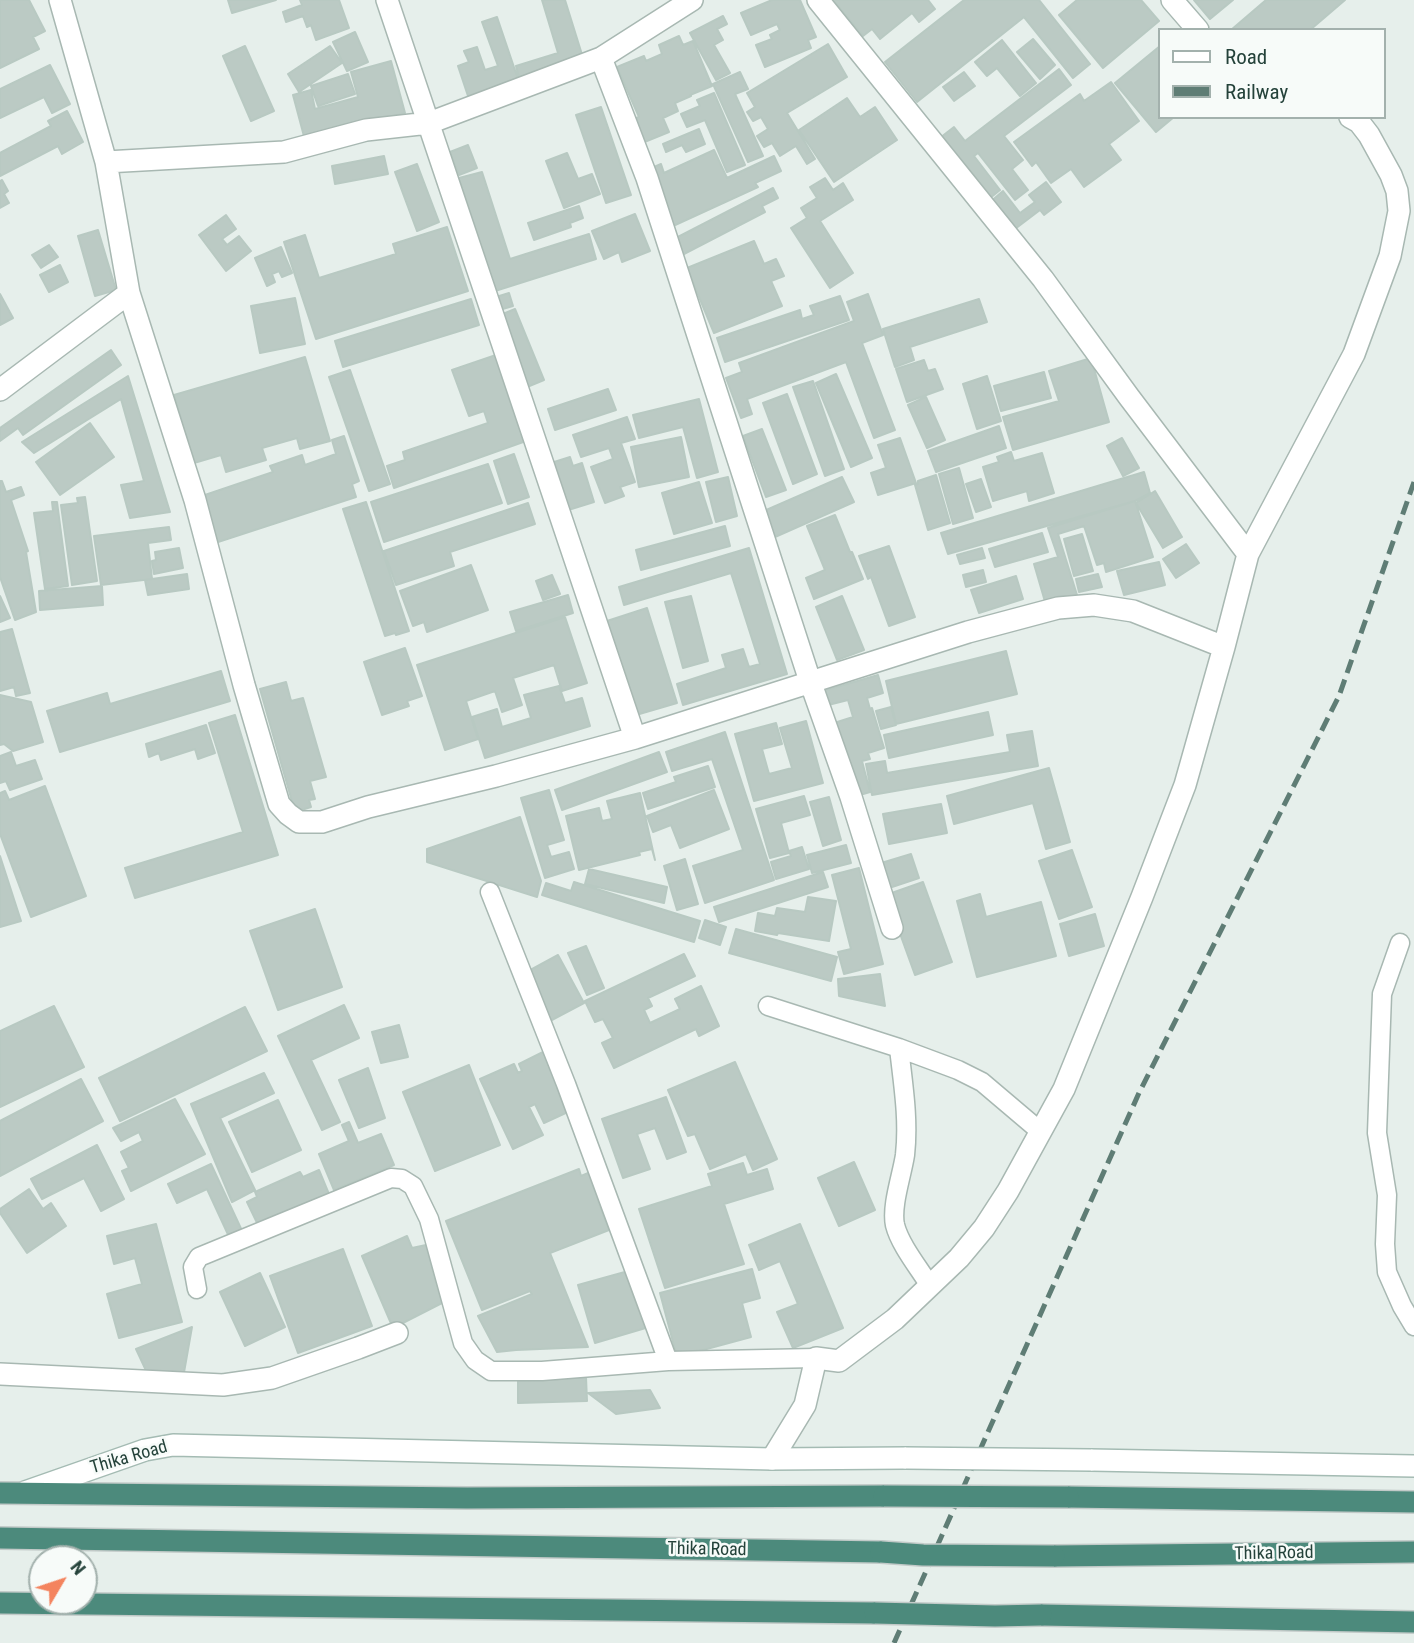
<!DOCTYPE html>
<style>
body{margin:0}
#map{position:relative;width:1414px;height:1643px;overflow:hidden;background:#e6efeb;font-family:"Roboto Condensed",sans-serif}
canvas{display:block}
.legend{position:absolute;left:1158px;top:28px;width:228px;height:91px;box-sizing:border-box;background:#f7fbf9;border:2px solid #a3b1ad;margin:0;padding:9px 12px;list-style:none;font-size:21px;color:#24423a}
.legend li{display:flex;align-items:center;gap:14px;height:35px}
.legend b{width:35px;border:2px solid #a3b1ad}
.north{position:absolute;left:28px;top:1545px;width:70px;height:70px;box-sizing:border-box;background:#f7fbf9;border:2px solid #a3b1ad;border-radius:50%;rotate:51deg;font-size:19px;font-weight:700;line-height:28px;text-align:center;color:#24423a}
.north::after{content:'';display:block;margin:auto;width:24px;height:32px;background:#f4845f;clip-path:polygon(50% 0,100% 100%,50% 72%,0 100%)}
</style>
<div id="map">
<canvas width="1414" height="1643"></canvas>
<ul class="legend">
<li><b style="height:9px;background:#fff"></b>Road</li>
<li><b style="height:9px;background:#5f7d75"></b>Railway</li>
</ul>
<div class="north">N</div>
</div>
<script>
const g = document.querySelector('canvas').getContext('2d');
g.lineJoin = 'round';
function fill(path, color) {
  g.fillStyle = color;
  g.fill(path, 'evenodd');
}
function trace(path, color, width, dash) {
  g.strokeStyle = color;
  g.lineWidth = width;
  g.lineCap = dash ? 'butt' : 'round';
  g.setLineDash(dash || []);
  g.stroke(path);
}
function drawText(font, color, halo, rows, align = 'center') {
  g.font = font + ' "Roboto Condensed",sans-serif';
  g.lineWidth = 5;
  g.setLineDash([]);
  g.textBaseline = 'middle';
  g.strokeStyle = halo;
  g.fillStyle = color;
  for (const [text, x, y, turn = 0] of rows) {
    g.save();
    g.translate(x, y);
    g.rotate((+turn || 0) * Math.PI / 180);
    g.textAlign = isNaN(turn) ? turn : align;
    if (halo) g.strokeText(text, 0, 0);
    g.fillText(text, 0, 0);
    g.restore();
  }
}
const building = new Path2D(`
 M0 0H29L45 31 33 37 39 49 0 68Z
 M228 0H276L232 13Z
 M300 0H339L349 28 316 40 311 25 307 27 303 16 286 22 283 12 302 5Z
 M542 0H565L584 61 520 81 516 66 558 53Z
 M772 0H800L816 37 808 40 811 48 765 67 756 45 772 39 770 35 780 30 777 24 751 35 741 13Z
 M833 0H928L935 9 919 22 912 13 880 39 872 29 863 36Z
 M964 0H1039L1090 64 1073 78 1024 17 917 102 885 62Z
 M1077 0H1141L1159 21 1103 68 1059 15Z
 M1194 0H1233L1210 19Z
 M1266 0H1345L1310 30H1231Z
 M723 16 727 24 717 29 723 40 714 45 730 73 716 80 690 33Z
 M497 17 520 85 470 102 458 66 469 62 464 51 477 47 485 70 498 66 482 22Z
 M355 32 368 62 347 71 333 42Z
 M679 36 683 45 693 41 712 86 690 95 691 96 675 103 678 111 663 118 669 132 642 143 631 120 639 117 617 67 644 56 646 61 662 54 659 45Z
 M1033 39 1055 65 1040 79 1017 52Z
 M1002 40 1036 83 1020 96 997 68 987 76 975 62Z
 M828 44 847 77 787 113 815 159 807 164 796 146 780 156 772 143 764 147 757 136 768 129 761 117 753 121 747 112 755 107 747 93Z
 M245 46 274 111 251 121 223 56Z
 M330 46 342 63 299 92 288 74Z
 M1160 46V117H1174L1156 132 1115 83Z
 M391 61 405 113 305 140 293 95 311 90 315 109 358 97 351 72Z
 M50 65 70 104 52 113 44 97 0 118V89Z
 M1059 69 1071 85 1004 136 1023 160 1012 169 1028 190 1015 200 978 153 974 156 1000 190 984 203 936 141 954 127 965 141Z
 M740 72 748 89 735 94 763 156 748 162 713 84Z
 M964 72 975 86 954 101 943 87Z
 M348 74 355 94 318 106 311 86Z
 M1111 82 1139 121 1109 144 1121 160 1084 187 1071 169 1051 183 1036 162 1032 166 1014 142 1080 94 1084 101Z
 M714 93 745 165 727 172 705 120 687 127 681 114 700 106 697 100Z
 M847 98 860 117 875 107 897 140 834 182 799 130Z
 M601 107 631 195 606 203 576 115Z
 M67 111 83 142 62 154 58 146 0 176V153L51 126 48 121Z
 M699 129 705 144 686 152 682 145 666 152 663 144Z
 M468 145 477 168 459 175 450 152Z
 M714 150 727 178 774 156 781 171 755 183 758 187 673 226 647 170 661 164 664 173Z
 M567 153 578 179 592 174 600 194 564 208 546 161Z
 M384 156 388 174 335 184 332 166Z
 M417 164 439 222 417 231 395 172Z
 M482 172 510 259 589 234 596 259 495 291 459 178Z
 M825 178 833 190 843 183 853 200 820 221 853 273 830 288 791 228 807 218 801 208 817 198 810 187Z
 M2 180 8 191 4 194 9 203 0 208V181Z
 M1046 182 1061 202 1044 215 1040 210 1011 232 989 203 1003 191 1020 213 1035 202 1029 195Z
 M773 188 778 198 762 206 765 212 682 255 674 239Z
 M579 206 583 218 570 223 571 227 534 240 528 223Z
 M635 214 650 251 622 262 619 252 604 259 592 231Z
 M226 215 236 229 222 239 227 245 239 236 251 251 226 271 199 235Z
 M447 227 468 291 316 339 284 242 305 235 319 278 396 254 393 244Z
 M98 230 116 290 95 296 78 236Z
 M754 241 764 264 776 259 784 276 771 281 782 306 714 333 687 268Z
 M49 245 58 257 41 268 32 255Z
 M281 247 292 273 282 277 279 271 272 274 275 282 267 286 255 258Z
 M60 265 68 282 49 292 40 275Z
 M509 293 513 306 499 310 496 297Z
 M0 294 13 318 0 325Z
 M868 294 883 335 862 343 895 430 874 438 846 362 747 399 752 414 741 418 726 378 742 372 739 363 854 321 847 302Z
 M840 296 849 320 725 362 717 338 800 310 802 319 814 315 810 306Z
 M295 298 305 344 260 353 251 306Z
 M471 299 479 325 343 367 335 341Z
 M979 299 987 322 910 347 914 360 895 367 883 329Z
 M515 309 544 380 527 387 498 316Z
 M111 350 121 365 23 435 18 428 0 441V428Z
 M496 355 526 441 394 488 387 466 405 460 403 452 488 423 484 411 469 416 452 370Z
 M305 357 330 441 300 449 297 438 262 448 266 460 226 472 221 455 194 463 174 395Z
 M1091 358 1109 422 1013 450 1003 417 1059 401 1049 371Z
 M924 360 928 371 935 369 943 389 907 402 896 369Z
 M350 370 390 484 369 491 329 377Z
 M1044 372 1051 398 1001 411 994 386Z
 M836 374 872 458 851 467 816 383Z
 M128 376 170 512 130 518 121 485 144 481 121 399 34 453 22 442Z
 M987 376 1001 421 977 429 963 384Z
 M813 381 844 469 825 476 793 387Z
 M608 389 616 410 555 430 548 409Z
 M787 394 817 474 793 484 763 403Z
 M926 397 945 440 927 448 908 405Z
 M699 399 718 472 697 478 683 427 639 438 633 415Z
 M627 417 635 439 621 443 635 482 620 487 624 496 605 503 591 467 613 459 609 448 581 457 573 435Z
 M90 423 114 457 60 495 36 462Z
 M999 426 1006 448 936 472 928 451Z
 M762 429 786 490 766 497 743 436Z
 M344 436 359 481 352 484 356 497 218 542 202 496 273 472 270 466 302 455 305 465 336 454 332 440Z
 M681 437 689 477 639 487 631 447Z
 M900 438 916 483 878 495 871 473 886 468 878 445Z
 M1122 438 1139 468 1123 476 1107 446Z
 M1011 452 1014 461 1042 453 1054 493 1029 501 1027 491 993 501 983 467 999 462 997 457Z
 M514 454 529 497 508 504 494 461Z
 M570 457 573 466 582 463 594 502 565 511 551 463Z
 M488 464 502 503 384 542 371 502Z
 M959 468 973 518 953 524 939 474Z
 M1144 472 1150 493 1135 501 948 554 941 533Z
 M936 475 950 523 928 530 915 485 918 484V481Z
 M728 477 737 516 716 522 706 482Z
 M842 477 854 502 775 537 764 511Z
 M981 479 991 507 976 512 966 484Z
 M0 481H2L6 492 21 487 24 495 11 500 28 551 26 552 36 612 15 620 0 577Z
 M699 482 712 523 674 534 662 493Z
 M1155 491 1182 537 1163 548 1136 503Z
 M85 497 97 581 72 585 61 505 78 503 77 498Z
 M1135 501 1153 557 1106 572 1104 563 1097 565 1084 526 1058 534 1077 595 1046 605 1034 564 1058 557 1048 528Z
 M52 502H57L68 586 45 589 34 513 53 511Z
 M366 502 409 631 396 635 395 633 385 636 343 509Z
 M528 503 535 524 450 552 454 566 396 585 384 551Z
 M835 515 850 552H852L863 579 814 599 806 578 825 570 807 526Z
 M725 526 730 546 641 570 636 550Z
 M169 527 171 540 148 543 152 579 101 585 94 536Z
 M1042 533 1048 552 995 567 989 549Z
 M1082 534 1093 571 1074 576 1064 539Z
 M1186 544 1199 563 1176 578 1163 559Z
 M889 546 915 617 889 626 871 577 868 579 859 556Z
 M179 548 183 568 154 574 152 561 156 560 155 552Z
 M749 548 787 674 683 705 677 684 726 668 722 655 743 649 749 667 760 664 731 573 624 605 619 587Z
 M982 548 985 558 960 564 957 555Z
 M1159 562 1165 585 1124 595 1117 571Z
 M471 565 488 610 427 632 424 622 413 626 400 591Z
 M983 570 986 582 966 587 963 575Z
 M187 574 189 589 148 595 145 580Z
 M1098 574 1102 587 1079 592 1076 579Z
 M552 575 560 594 543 600 536 581Z
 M1016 576 1023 599 979 613 971 590Z
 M102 586 103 605 40 610 39 591Z
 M568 595 573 613 516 631 510 612Z
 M0 596 10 618 0 622Z
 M691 596 708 661 683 668 665 602Z
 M842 596 864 650 837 660 816 607Z
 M647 608 677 703 636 715 607 621Z
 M565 617 587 683 562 691 554 665 513 678 522 705 502 712 495 691 466 701 478 739 445 750 417 665Z
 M12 629 30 693 16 696 14 687 0 691V632Z
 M405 648 422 696 407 701 409 706 382 715 364 662Z
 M1006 651 1017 694 896 724 886 681Z
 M221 671 230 701 60 752 47 711 107 693 110 704Z
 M878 675 883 693 867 698 870 709 872 708 884 748 868 753 870 759 862 761 870 792 853 797 850 765 847 755 841 757 831 724 853 717 848 700 828 705 823 691Z
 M286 682 291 701 303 698 326 777 310 781 315 799 309 800 311 807 295 812 260 689Z
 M559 686 565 703 582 698 590 726 485 758 472 717 497 709 502 727 531 718 524 695Z
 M0 695 31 702 43 742 13 751 4 744 0 745Z
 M891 707 896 725 881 729 876 711Z
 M988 712 993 735 889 758 884 735Z
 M235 715 278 855 135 898 125 868 243 832 209 723Z
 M806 721 823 783 754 801 735 734 776 723 782 744 762 749 769 774 792 768 780 728Z
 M206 725 215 753 198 759 195 749 161 760 159 753 149 757 146 744Z
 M1032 731 1038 766 872 795 866 764 885 761 887 773 1010 752 1007 735Z
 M725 732 774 880 705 903 693 866 743 850 712 759 672 771 666 752Z
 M11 752 16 766 35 760 42 779 10 790 6 781 0 783V756Z
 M659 752 667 772 562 810 555 790Z
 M708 766 715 787 648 809 643 793 676 782 674 777Z
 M1049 768 1070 842 1046 849 1033 803 954 824 947 796Z
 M45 786 86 896 31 917 0 834V793L5 791 9 800Z
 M549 790 564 840 547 845 551 857 569 852 574 869 545 878 521 798Z
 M714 790 729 829 680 848 671 825 653 832 647 816Z
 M640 793 655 860 652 849 639 852 640 855 579 870 566 816 599 808 602 821 612 819 607 801Z
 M804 796 810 815 781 823 789 853 770 858 756 809Z
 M829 797 841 840 823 846 810 802Z
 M941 804 947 833 889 844 883 814Z
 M520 817 541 881 537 897 427 862V849Z
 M846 845 851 863 812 873 807 855Z
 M802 847 809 869 776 879 771 862 791 856 789 851Z
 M1072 850 1092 907 1059 919 1039 861Z
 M911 854 919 878 886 889 878 864Z
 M0 856 21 921 0 927Z
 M685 859 698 904 677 910 664 866Z
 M859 868 883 964 844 974 838 952 851 949 832 875Z
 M589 869 667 887 664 903 585 884Z
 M823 872 828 887 719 922 714 907Z
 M574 882 700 921 694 942 542 895 546 883 571 891Z
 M923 882 952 962 915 975 886 895Z
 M980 894 986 917 1041 902 1056 956 977 977 957 901Z
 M808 897 836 901 829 941 778 933 777 935 755 931 758 913 775 916 777 908 805 912Z
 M315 909 342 987 278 1010 250 931Z
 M1095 914 1104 946 1069 956 1060 924Z
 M705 920 726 927 720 945 699 938Z
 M736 929 837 957 831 981 729 953Z
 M586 946 604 988 587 995 568 953Z
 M684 954 695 976 648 998 652 1006 644 1010 650 1023 680 1009 675 999 701 986 719 1026 699 1036 696 1029 614 1068 602 1043 613 1038 603 1019 595 1022 585 1001Z
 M558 955 584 1003 548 1022 523 974Z
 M880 974 885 1006 839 996 838 979Z
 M344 1005 359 1038 311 1060 340 1122 322 1130 278 1036Z
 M54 1006 84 1067 0 1107V1031Z
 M245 1007 267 1051 120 1121 99 1078Z
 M399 1025 408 1057 381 1063 372 1032Z
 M543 1052 570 1111 544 1123 535 1104 529 1107 543 1135 513 1149 480 1079 514 1064 518 1073 522 1071 519 1064Z
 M735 1062 777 1159 753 1170 746 1154 710 1169 695 1134 688 1136 668 1090Z
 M469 1065 500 1145 435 1171 403 1092Z
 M368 1068 385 1118 359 1128 339 1080Z
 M264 1073 274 1093 220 1118 255 1190 232 1202 191 1104Z
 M81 1079 103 1121 0 1176V1121Z
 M666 1097 686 1152 667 1159 655 1128 637 1134 650 1169 623 1178 602 1119Z
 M175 1099 205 1154 131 1191 122 1171 129 1168 121 1152 143 1141 139 1132 121 1141 113 1128Z
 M278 1100 301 1150 252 1172 229 1122Z
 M349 1122 358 1143 381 1134 394 1165 334 1190 319 1154 349 1141 342 1125Z
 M97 1145 124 1199 101 1211 84 1178 42 1199 31 1179Z
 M854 1162 875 1210 839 1226 818 1178Z
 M743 1163 747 1175 767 1169 773 1189 724 1204 744 1264 665 1288 639 1209 712 1186 708 1174Z
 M211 1164 244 1235 231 1241 207 1189 177 1203 168 1184Z
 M579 1169 581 1176 593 1171 604 1199 598 1201 609 1230 550 1253 588 1347 516 1350 497 1352 478 1316 532 1294 530 1291 482 1310 446 1221Z
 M319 1170 331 1199 260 1229 247 1202 257 1197 255 1192 300 1172 303 1177Z
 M29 1189 43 1209 51 1203 66 1226 27 1253 0 1213V1209Z
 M156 1224 182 1322 119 1338 107 1294 142 1284 135 1258 114 1264 107 1236Z
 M800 1224 843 1328 793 1348 777 1312 798 1304 780 1261 759 1270 749 1245Z
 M407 1236 412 1248 426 1245 442 1303 393 1328 362 1256Z
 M343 1249 372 1326 298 1353 270 1276Z
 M752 1269 760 1298 742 1303 751 1337 677 1357 660 1293Z
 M632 1270 649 1327 595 1343 578 1285Z
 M260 1273 285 1327 245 1346 220 1292Z
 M192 1327 183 1378 149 1377 136 1349Z
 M586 1377 587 1401 518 1403V1381Z
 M650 1390 660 1408 616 1414 588 1393Z`);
const service = new Path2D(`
 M490 892 566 1084 668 1361
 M1400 943 1382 994 1377 1133 1387 1195 1385 1244 1387 1272 1402 1306 1414 1326
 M768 1006 899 1048 958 1070 982 1082 1041 1132
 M899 1048C903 1084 909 1119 905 1155 902 1175 891 1206 895 1225 900 1245 919 1268 930 1286
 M197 1289 193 1267 199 1257 391 1178 402 1179 413 1186 429 1219 463 1343 475 1360 491 1371H542L668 1361 816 1358`);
const minor = new Path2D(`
 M60 0 106 162 129 293 195 500 244 685 279 804 288 814 299 822H322L368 807 496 776 635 738 968 632 1058 608 1094 605 1133 611 1224 647
 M387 0 635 738
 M1172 0 1198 30
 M601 58 647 178 810 681 851 797 892 928
 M106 162 284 152 366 130 429 123 601 58 692 0
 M0 390 129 293
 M1248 554 1354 354 1390 256 1399 211 1397 191 1391 175 1369 135 1359 122 1350 117
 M0 1374 223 1385 272 1378 358 1348 397 1333
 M772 1459 805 1405 816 1358 839 1361 895 1319 959 1258 984 1228 1008 1191 1064 1089 1142 897 1185 785 1224 647 1248 554 1129 397 1043 279 818 0`);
const secondary = new Path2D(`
 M1091 1460 1414 1466
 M25 1492 145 1450 173 1445 772 1459 906 1458`);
const trunk = new Path2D(`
 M0 1493 467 1498 884 1496
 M1068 1497 1414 1502
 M0 1538 881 1552
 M1054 1556 1414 1552
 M0 1603 875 1613
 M1041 1615 1414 1622`);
const rail = new Path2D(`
 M894 1643 1139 1093 1339 696 1414 482`);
const secondaryBridge = new Path2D(`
 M906 1458 1091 1460`);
const trunkBridge = new Path2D(`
 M884 1496 1068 1497
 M881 1552 923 1555 1054 1556
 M875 1613 995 1616 1041 1615`);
const streetNames = [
 ["Thika Road",129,1458,-16],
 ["Thika Road",707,1550,1],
 ["Thika Road",1274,1554,-1]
];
fill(building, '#bbcac4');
trace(building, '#b8c9c2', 2);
trace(service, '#a8b8b2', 21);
trace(minor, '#a8b8b2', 24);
trace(secondary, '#a4bbb3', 24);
trace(trunk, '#c2cac8', 24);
trace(service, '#fff', 18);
trace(minor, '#fff', 21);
trace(secondary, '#fff', 21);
trace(trunk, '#4c8a7c', 21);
trace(rail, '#5f7d75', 5, [14, 7]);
trace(secondaryBridge, '#a4bbb3', 24, []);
trace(trunkBridge, '#c2cac8', 24, []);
trace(secondaryBridge, '#fff', 21);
trace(trunkBridge, '#4c8a7c', 21);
drawText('18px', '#24423a', '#f7fbf9', streetNames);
</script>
